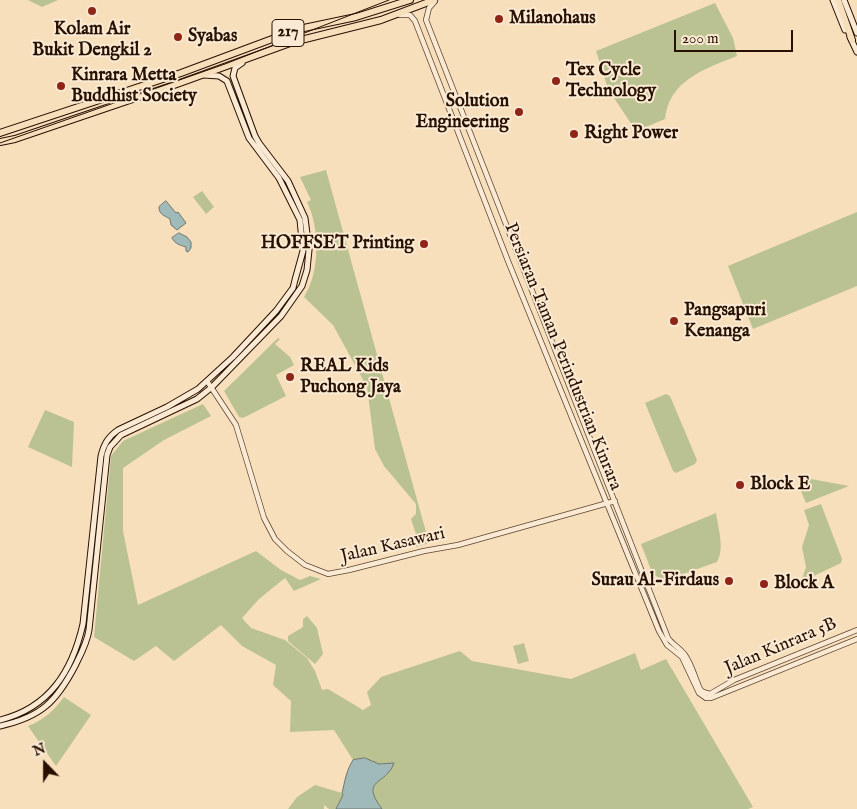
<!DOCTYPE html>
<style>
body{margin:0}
#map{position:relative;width:857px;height:809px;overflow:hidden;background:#f7dfbc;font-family:"IM FELL English",serif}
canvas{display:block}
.north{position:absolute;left:20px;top:739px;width:50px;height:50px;-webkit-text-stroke:4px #faead3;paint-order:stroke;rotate:338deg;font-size:14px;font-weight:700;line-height:20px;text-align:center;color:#281001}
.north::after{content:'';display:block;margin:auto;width:18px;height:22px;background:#281001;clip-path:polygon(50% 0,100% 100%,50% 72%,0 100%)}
.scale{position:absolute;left:674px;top:30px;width:119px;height:22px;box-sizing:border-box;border:2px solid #281001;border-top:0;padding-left:6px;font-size:15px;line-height:18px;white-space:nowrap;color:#281001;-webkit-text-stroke:4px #faead3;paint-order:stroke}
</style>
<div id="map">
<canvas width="857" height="809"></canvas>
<div class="north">N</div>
<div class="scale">200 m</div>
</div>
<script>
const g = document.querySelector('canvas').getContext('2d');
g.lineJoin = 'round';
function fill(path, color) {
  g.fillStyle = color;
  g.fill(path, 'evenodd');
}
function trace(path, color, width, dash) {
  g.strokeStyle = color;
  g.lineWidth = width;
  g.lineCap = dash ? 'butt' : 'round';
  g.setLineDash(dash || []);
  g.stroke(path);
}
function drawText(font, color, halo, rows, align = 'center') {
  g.font = font + ' "IM FELL English",serif';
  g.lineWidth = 4;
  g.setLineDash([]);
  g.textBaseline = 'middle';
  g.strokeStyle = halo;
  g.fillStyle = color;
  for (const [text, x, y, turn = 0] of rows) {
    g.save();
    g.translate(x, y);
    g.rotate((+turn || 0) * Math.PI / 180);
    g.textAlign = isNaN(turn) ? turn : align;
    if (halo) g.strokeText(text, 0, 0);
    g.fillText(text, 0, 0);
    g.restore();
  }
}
const green = new Path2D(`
 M28 0H58L42 7Z
 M715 3 733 38 737 56C705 69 669 80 665 119L636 131 608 89 596 51Z
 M326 170 429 543 416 547 414 542 418 540 411 519 416 514V504L384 466 375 449 367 387 333 325 304 297C320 272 320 228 307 202L311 200 300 177Z
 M202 191 214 207 206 214 193 197Z
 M857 212V286L753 329 728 266Z
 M278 338 280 339 275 344 290 357 294 365 276 375 286 396 243 418 239 417 224 391Z
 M666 394 670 396 697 460 695 464 676 473 673 471 645 403Z
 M203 404 211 416 164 440 123 468V531L138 605 256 551 281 570 300 580 310 576 321 579 294 591 285 578 259 599 242 618 251 628 285 640 307 658 315 671 322 690 328 689 363 710 371 705 367 692 381 677 460 651 472 661 571 679 635 653 641 670 666 659 753 807 748 809H382C358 777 388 785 393 763L379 764 365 758 353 760 334 730 290 732 291 701 273 685 276 665 242 646 221 625 174 661 156 646 134 661 94 637 111 456 123 441Z
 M45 410 74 422 72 467 28 447Z
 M811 479 849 486 806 503 798 484Z
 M821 504 842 559 841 563 803 581 802 579 806 567 802 547 809 525 804 510Z
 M716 513C718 528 725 548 717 562L666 580 653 575 641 544Z
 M307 616 317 628 323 654 315 664 288 641V636L303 627V619Z
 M524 643 529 661 518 664 513 646Z
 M64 697 91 715 56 766 28 726C43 721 55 709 64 697Z
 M315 785 342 793 343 795 336 809H329L324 805V809H288L297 797Z`);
const water = new Path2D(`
 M166 201 176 213 178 212 186 223 177 230 171 225 170 219C164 215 159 215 159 207Z
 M179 233 187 237 191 242V248L188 252 186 251V247C180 245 175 244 172 238Z
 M365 758 379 764 394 763C386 786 359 778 382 809H336L343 795 342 793C345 781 346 771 353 760Z`);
const tertiary = new Path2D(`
 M435 1 429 8 426 20 668 638C673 645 680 648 685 655 692 665 695 678 700 689L703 692 710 694 734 680 857 630
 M400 15H410L415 21 508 261 659 631 667 645 682 657 699 693 706 698H711L857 639
 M207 381 236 425 264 518 275 539 287 551 305 565 328 574 349 570 424 551 458 545 615 501`);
const secondary = new Path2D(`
 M833 0 845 30
 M844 0 857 33
 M850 37 857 52
 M0 720C49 708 72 672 83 624L101 456C104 444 108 437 118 430L167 407 198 389 233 357 276 311 293 288 295 280 303 251 300 220 279 178 249 138 227 81 219 76 204 75
 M0 726C41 717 56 702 75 666 81 654 87 643 89 630L107 455 110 447 121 435 197 399 212 387 281 316 302 286 307 270 309 250 305 218 288 181 259 143 255 136 233 76 235 68 242 63`);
const trunk = new Path2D(`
 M838 0 852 40
 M0 133 181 73 299 29 356 17 410 0
 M0 142 15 139 177 84 293 42 381 20 434 0`);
const tram = new Path2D(`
 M0 143 225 64 389 0`);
const markers = [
 [92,11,5,"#8f2418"],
 [499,19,5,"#8f2418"],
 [178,37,5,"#8f2418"],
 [556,81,5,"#8f2418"],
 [61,86,5,"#8f2418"],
 [519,112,5,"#8f2418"],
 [574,134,5,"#8f2418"],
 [424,244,5,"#8f2418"],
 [674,321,5,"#8f2418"],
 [290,377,5,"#8f2418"],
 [740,485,5,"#8f2418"],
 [729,581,5,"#8f2418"],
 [764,584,5,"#8f2418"]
];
const shields = [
 [288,33,32]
];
const shieldNames = [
 ["217",288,33]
];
const poiNames = [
 ["Milanohaus",509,19],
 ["Kolam Air",92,30,"center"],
 ["Bukit Dengkil 2",92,51,"center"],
 ["Syabas",188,37],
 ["Tex Cycle",566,71],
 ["Technology",566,92],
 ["Kinrara Metta",71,76],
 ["Buddhist Society",71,97],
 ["Solution",509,102,"right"],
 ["Engineering",509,123,"right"],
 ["Right Power",584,134],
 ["HOFFSET Printing",414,244,"right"],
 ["Pangsapuri",684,311],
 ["Kenanga",684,332],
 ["REAL Kids",300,367],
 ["Puchong Jaya",300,388],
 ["Block E",750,485],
 ["Surau Al-Firdaus",719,581,"right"],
 ["Block A",774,584]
];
const streetNames = [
 ["Persiaran Taman Perindustrian Kinrara",562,357,68],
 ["Jalan Kasawari",393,546,-13],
 ["Jalan Kinrara 5B",781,647,-23]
];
fill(green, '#bac292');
fill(water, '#a0bab9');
trace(water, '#70766f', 1);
trace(tertiary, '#5c4430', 6);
trace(secondary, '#281001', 7);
trace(trunk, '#281001', 8);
trace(tertiary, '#faead3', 4.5);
trace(secondary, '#faead3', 5);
trace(trunk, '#f7dfbc', 6);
trace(tram, '#281001', 1);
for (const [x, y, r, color] of markers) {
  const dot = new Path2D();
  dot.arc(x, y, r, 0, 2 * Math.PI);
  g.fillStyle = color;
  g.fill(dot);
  trace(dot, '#faead3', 2);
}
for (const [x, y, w] of shields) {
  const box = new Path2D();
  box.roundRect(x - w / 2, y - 13.5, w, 27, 4);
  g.fillStyle = '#faead3';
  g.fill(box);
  trace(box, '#281001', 1);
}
drawText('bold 16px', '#281001', null, shieldNames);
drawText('bold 18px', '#281001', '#faead3', poiNames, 'left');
drawText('18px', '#281001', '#faead3', streetNames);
</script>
